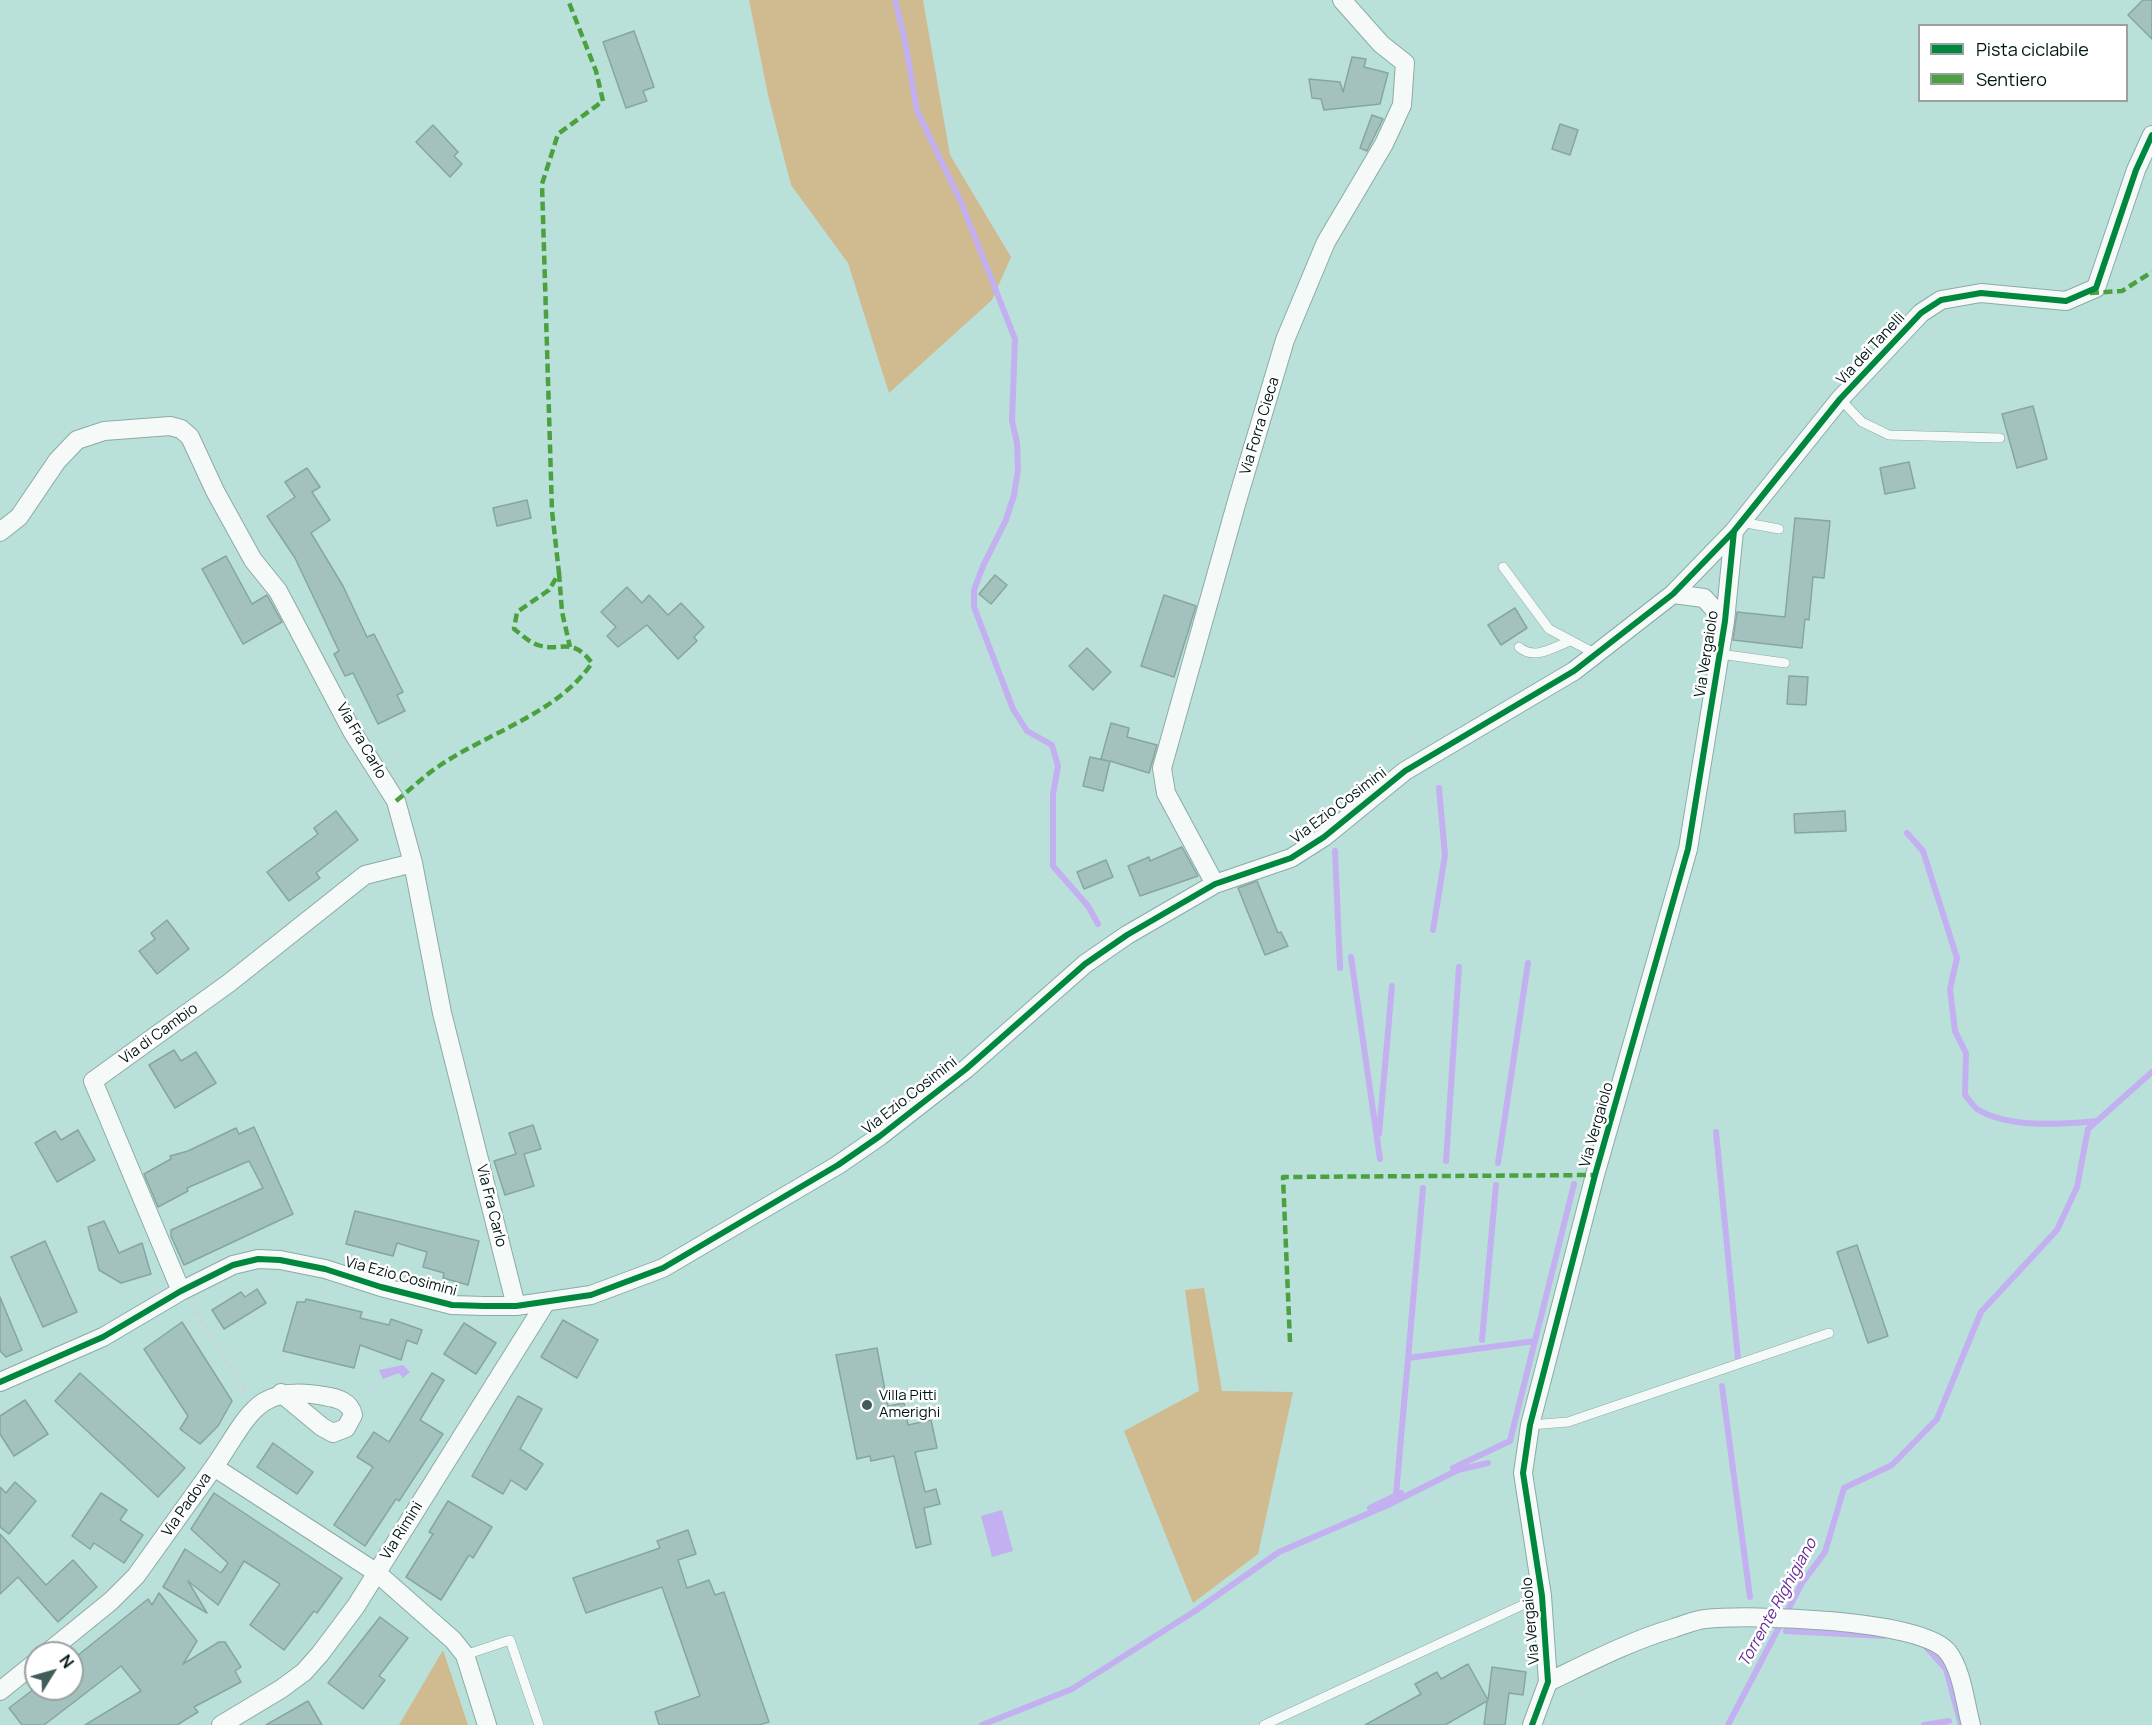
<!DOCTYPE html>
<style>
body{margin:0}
#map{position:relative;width:2152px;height:1725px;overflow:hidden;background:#bae0da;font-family:Manrope,sans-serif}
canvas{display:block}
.legend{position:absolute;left:1918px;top:24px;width:210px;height:78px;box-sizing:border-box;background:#fff;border:2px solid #99a2a1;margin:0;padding:8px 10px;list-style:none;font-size:18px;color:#001715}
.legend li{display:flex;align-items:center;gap:12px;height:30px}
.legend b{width:30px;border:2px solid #99a2a1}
.north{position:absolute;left:24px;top:1641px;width:60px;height:60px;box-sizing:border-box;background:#fff;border:2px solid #99a2a1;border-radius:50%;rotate:53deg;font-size:16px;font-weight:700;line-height:24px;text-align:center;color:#001715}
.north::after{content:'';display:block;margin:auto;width:21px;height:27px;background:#415d5a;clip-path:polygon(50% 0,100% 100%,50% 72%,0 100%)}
</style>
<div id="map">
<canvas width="2152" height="1725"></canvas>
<ul class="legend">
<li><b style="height:8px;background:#00873e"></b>Pista ciclabile</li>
<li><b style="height:8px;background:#4ba140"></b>Sentiero</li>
</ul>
<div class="north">N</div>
</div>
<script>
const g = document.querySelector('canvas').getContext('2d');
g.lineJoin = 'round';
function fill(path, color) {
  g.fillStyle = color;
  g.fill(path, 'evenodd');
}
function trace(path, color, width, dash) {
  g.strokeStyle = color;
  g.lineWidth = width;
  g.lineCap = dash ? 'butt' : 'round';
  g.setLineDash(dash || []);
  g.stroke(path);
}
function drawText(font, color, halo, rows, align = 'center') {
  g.font = font + ' Manrope,sans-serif';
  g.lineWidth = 5;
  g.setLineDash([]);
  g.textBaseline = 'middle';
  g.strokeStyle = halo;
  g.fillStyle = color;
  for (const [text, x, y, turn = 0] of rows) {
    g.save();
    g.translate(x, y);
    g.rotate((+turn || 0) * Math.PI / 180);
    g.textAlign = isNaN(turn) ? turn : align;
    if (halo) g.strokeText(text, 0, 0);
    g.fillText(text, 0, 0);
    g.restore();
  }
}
const green = new Path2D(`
 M749 0H923L950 155 1011 257 992 300 889 393 848 263 791 185 768 95Z
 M1204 1288 1222 1391 1293 1392 1258 1554 1193 1603 1124 1431 1199 1391 1185 1290Z
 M443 1650 468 1725H399Z`);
const water = new Path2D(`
 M403 1365 410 1372 403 1378 399 1373 383 1379 379 1370Z
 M1002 1510 1013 1551 992 1557 981 1516Z`);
const stream = new Path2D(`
 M895 0 905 41 917 111 961 202 1015 339 1012 421 1017 443 1018 470 1014 495 1006 520 983 566 974 590V607L1013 709 1027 731 1052 745 1058 766 1053 794V866L1088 906 1098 924
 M1907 833 1923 851 1957 958 1950 989 1955 1031 1966 1053 1965 1095C1969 1099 1973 1106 1977 1109 2009 1129 2062 1124 2097 1121
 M1335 851 1340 968
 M1433 930 1445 855 1439 788
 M1351 957 1380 1159
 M1716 1132 1738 1359
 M1379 1134 1392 986
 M1446 1161 1459 967
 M1498 1163 1528 963
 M1482 1340 1496 1185
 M1408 1358 1535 1341
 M1722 1386 1750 1597
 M1453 1468 1510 1441 1574 1184
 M1396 1495 1423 1188
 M1370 1508 1401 1493
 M1786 1631 1883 1636
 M1927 1648 1946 1669 1961 1725
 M982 1725 1072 1689 1195 1611 1279 1552 1388 1505 1458 1470 1488 1463
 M1728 1725 1802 1583 1825 1552 1844 1488 1892 1465 1937 1419 1981 1312 2057 1230 2077 1187 2088 1129 2152 1072
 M1924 1725 1949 1721`);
const building = new Path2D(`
 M2143 0H2152V39L2128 15Z
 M634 31 654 87 643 91 647 101 626 108 603 42Z
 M1352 57 1366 59 1364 67 1388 73 1380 104 1324 110 1321 99 1312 98 1309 79 1340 82 1343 92Z
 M1372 115 1383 119 1367 151 1360 148Z
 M1560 124 1578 130 1570 155 1552 149Z
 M433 125 458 152 454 156 462 164 450 177 416 142Z
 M2033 406 2047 459 2017 468 2002 414Z
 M1909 462 1915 488 1885 494 1880 468Z
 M307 468 320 487 312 492 330 520 311 533 343 586 367 637 374 634 403 692 397 695 405 711 378 724 353 673 345 676 334 654 339 651 295 558 267 516 295 497 285 482Z
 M527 500 531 518 497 526 493 508Z
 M1795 518 1830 521 1824 578 1813 577 1809 620 1805 619 1802 648 1733 640 1737 612 1785 617Z
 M226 556 252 604 267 595 282 622 243 644 202 569Z
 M995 575 1007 585 991 604 979 594Z
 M627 587 642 603 649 595 668 615 681 603 704 627 694 637 697 641 678 659 647 625 618 647 607 636 616 627 601 612Z
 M1164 595 1196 606 1174 677 1141 666Z
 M1515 608 1527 628 1501 645 1488 625Z
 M1087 648 1111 672 1093 690 1069 666Z
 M1789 676 1808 677 1806 705 1787 704Z
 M1111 723 1129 728 1127 737 1157 745 1149 773 1110 761 1103 791 1083 786 1090 757 1108 761 1101 759Z
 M336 811 358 840 316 873 320 878 289 901 267 872 318 834 314 828Z
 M1845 811 1846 831 1795 833 1794 814Z
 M1182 847 1198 876 1140 896 1128 866 1149 857 1150 861Z
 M1106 860 1113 877 1084 889 1077 872Z
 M1257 881 1278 933 1281 932 1288 946 1265 955 1238 888Z
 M167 920 189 949 157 974 139 951 155 939 151 933Z
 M174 1050 181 1061 196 1052 216 1083 175 1108 149 1065Z
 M533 1125 541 1149 524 1154 534 1186 505 1195 494 1161 516 1154 509 1133Z
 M254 1127 293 1214 184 1265 171 1236V1230L263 1188 249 1161 187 1188 188 1191 158 1207 144 1174 171 1159 170 1156 188 1151 236 1128 239 1134Z
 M78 1130 95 1160 57 1182 35 1143 55 1131 61 1140Z
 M355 1211 479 1241 468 1285 443 1278 444 1273 423 1267 427 1252 397 1243 393 1256 346 1244Z
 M104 1221 119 1253 142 1243 151 1274 121 1283 99 1270 88 1227Z
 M45 1241 77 1312 43 1327 11 1257Z
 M1857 1245 1888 1336 1868 1343 1837 1252Z
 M257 1289 266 1303 224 1329 212 1310 241 1292 245 1297Z
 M0 1297 22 1350 6 1357 0 1351Z
 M306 1299 362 1312 360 1318 389 1325 391 1319 422 1330 417 1344 407 1340 401 1360 360 1345 354 1368 283 1351 297 1302H305Z
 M563 1320 598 1340 577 1378 541 1357Z
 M182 1322 232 1401 218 1426 200 1444 180 1429 188 1416 144 1349Z
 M464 1323 496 1343 476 1374 444 1354Z
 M877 1348 888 1406 904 1403 908 1425 931 1420 937 1448 915 1452 925 1492 936 1489 940 1504 924 1508 931 1544 916 1548 894 1456 871 1461 870 1456 857 1459 836 1355Z
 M80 1373 185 1468 158 1497 55 1401Z
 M432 1373 444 1380 420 1420 443 1434 399 1501 396 1499 365 1546 334 1525 373 1467 357 1457 374 1432 389 1442Z
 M518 1396 542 1409 520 1449 543 1464 526 1490 511 1480 503 1494 472 1476Z
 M25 1400 48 1434 14 1456 0 1434V1416Z
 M273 1443 313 1472 297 1494 257 1467Z
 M15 1482 36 1501 9 1534 0 1527V1487L6 1493Z
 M101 1493 127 1510 120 1520 143 1535 124 1563 94 1543 90 1549 72 1536Z
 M214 1493 342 1578 317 1613 314 1611 284 1650 250 1625 280 1584 244 1561 218 1605 188 1581 207 1613 163 1587 185 1549 221 1573 228 1563 191 1529Z
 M448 1501 492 1527 473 1558 469 1555 441 1600 406 1577 433 1534 429 1532Z
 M688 1530 696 1554 678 1560 687 1588 709 1580 715 1595 724 1592 769 1722 759 1725H659L655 1712 700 1696 662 1587 586 1613 573 1578 660 1548 657 1541Z
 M0 1534 46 1585 73 1560 97 1587 58 1622 18 1577 0 1594Z
 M159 1593 197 1641 183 1664 219 1642H225L241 1667 235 1671 241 1682 194 1707 198 1712 177 1725H85L141 1691 121 1666 44 1725H22L9 1708 34 1689H72V1660L148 1599 152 1605Z
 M380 1617 408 1638 379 1676 385 1680 363 1709 328 1683Z
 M1468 1664 1488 1700 1492 1667 1526 1672 1523 1695 1509 1693 1505 1725H1484L1487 1701 1445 1725H1365L1421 1694 1415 1684 1437 1672 1441 1679Z
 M308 1701 322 1725H266Z`);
const path = new Path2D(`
 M191 1304 247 1395`);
const service = new Path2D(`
 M1840 399 1862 422 1889 435 2000 438
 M1741 522 1779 529
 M1503 567 1549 629 1596 654
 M1519 647C1534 661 1554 647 1570 641
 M1720 654 1785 663
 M1530 1425 1568 1422 1829 1333
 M465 1655 510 1640 539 1725
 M1264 1725 1542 1596`);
const minor = new Path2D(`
 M0 532 19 517 57 461 77 440 104 431 170 426 181 429 190 437 215 491 253 560 278 591 353 733 396 801 413 863 442 1013 516 1306
 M1673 594 1704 598 1725 621
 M1215 884 1166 793 1162 768 1237 501 1285 340 1326 242 1384 144 1402 105 1405 63 1381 44 1342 0
 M181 1291 93 1081 229 983 365 875 413 863
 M0 1382 103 1337 181 1291 233 1265 258 1259 280 1260 325 1269 381 1287 452 1305 484 1306H516L591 1295 663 1268 838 1165 880 1136 966 1069 1085 964 1127 935 1215 884 1291 858 1324 837 1405 771 1574 671 1673 594 1734 531 1840 399 1921 313 1941 300 1981 293 2066 301 2096 288 2136 170 2152 135
 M214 1467C249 1417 255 1383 324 1396 337 1398 350 1401 353 1415L346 1428 333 1433 322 1427 281 1393
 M47 1653 111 1601 136 1576 214 1467 377 1573 453 1640 465 1655 487 1725
 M1548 1682C1590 1662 1630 1641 1674 1628 1684 1625 1695 1620 1705 1619 1749 1614 1919 1619 1947 1651 1962 1669 1965 1703 1971 1725
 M0 1691 36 1662
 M221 1725 281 1689 304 1672 320 1654 356 1606 546 1302
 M1532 1725 1548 1682 1542 1596 1523 1473 1530 1425 1595 1175 1688 849 1725 621 1734 531`);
const quiet = new Path2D(`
 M2090 293 2122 291 2152 272
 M559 573 562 612 570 647
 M396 801C411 789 424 776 439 766 489 732 557 714 592 663 571 635 560 653 538 645 530 643 521 634 514 629L517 612 549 590 559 573 552 511 542 184 558 134 603 101 596 71 568 0
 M1290 1342 1283 1177 1595 1175`);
const cycleway = new Path2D(`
 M0 1382 103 1337 181 1291 233 1265 258 1259 280 1260 325 1269 381 1287 452 1305 484 1306H516L591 1295 663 1268 838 1165 880 1136 966 1069 1085 964 1127 935 1215 884 1291 858 1324 837 1405 771 1574 671 1673 594 1734 531 1840 399 1921 313 1941 300 1981 293 2066 301 2096 288 2136 170 2152 135
 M1532 1725 1548 1682 1542 1596 1523 1473 1530 1425 1595 1175 1688 849 1725 621 1734 531`);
const markers = [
 [867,1405,6,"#415d5a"]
];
const streetNames = [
 ["Via dei Tanelli",1871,349,-47],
 ["Via Forra Cieca",1260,426,-73],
 ["Via Vergaiolo",1707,654,-81],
 ["Via Fra Carlo",361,741,60],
 ["Via Ezio Cosimini",1339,806,-37],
 ["Via di Cambio",159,1034,-36],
 ["Via Ezio Cosimini",910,1096,-38],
 ["Via Vergaiolo",1597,1125,-74],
 ["Via Fra Carlo",491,1206,76],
 ["Via Ezio Cosimini",401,1277,15],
 ["Via Padova",187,1505,-55],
 ["Via Rimini",402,1531,-58],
 ["Via Vergaiolo",1531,1621,-95]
];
const poiNames = [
 ["Villa Pitti",879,1396],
 ["Amerighi",879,1413]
];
const waterNames = [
 ["Torrente Righigiano",1778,1603,-61]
];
fill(green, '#d0ba8f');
fill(water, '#c3b0f0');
trace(stream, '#c3b0f0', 6);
fill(building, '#a4c2bd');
trace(building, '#87a5a1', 1.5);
trace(service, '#8caaa5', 10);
trace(minor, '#8caaa5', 20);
trace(path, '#cad6d4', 4, [4.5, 4.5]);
trace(service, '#f5faf9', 9);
trace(minor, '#f5faf9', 18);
trace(quiet, '#4ba140', 4.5, [9, 4.5]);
trace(cycleway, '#00873e', 6);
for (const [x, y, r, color] of markers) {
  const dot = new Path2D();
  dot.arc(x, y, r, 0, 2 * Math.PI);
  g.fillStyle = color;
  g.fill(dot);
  trace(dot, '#fff', 2);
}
drawText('15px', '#001715', '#fff', streetNames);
drawText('15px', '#001715', '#fff', poiNames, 'left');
drawText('italic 16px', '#672c99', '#fff', waterNames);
</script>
